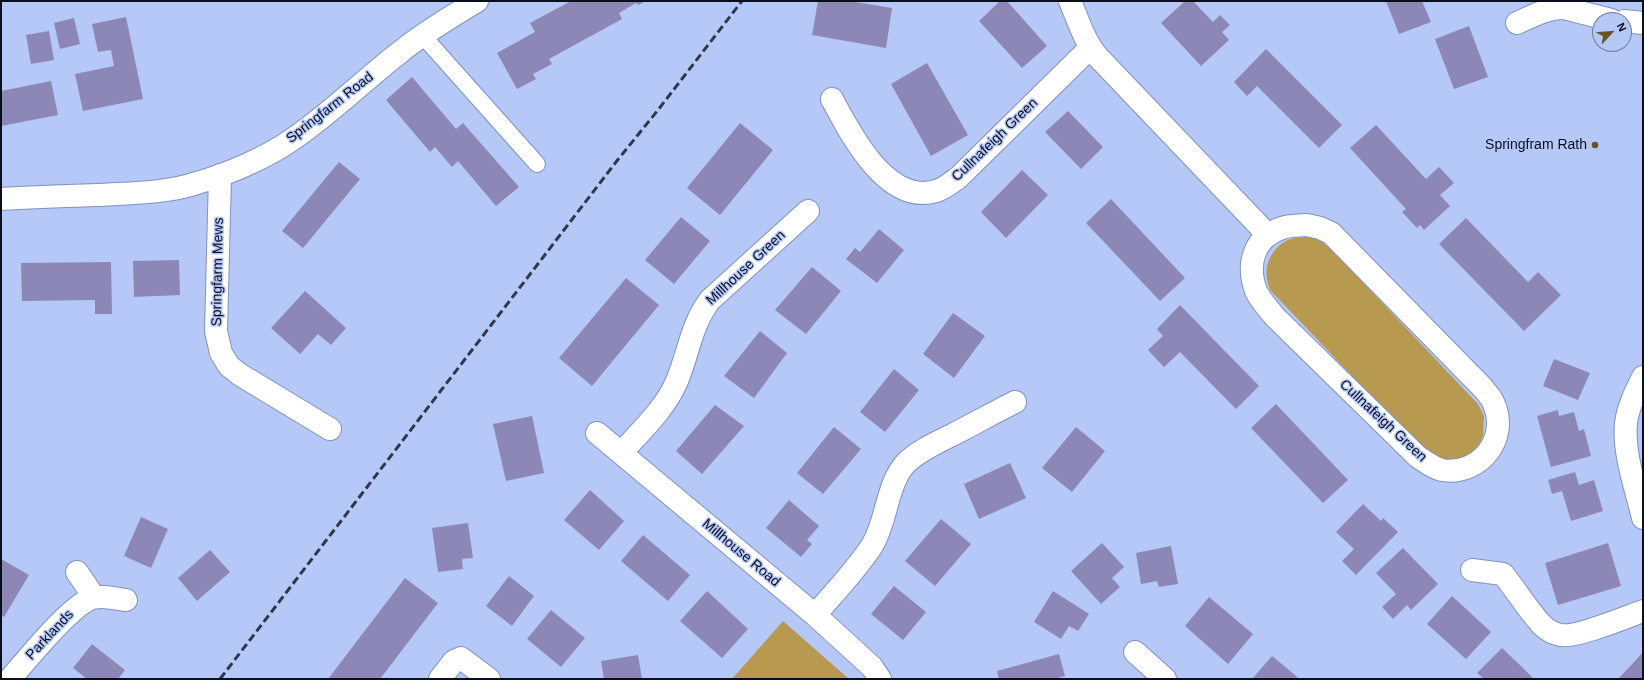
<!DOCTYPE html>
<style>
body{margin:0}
#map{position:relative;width:1644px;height:680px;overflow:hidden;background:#b6c8f7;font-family:Helvetica,sans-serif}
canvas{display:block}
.frame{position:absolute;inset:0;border:2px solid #090e1e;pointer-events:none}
.north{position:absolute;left:1592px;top:12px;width:40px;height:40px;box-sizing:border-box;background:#b6c8f7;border:1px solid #717ea0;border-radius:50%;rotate:64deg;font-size:11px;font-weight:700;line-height:16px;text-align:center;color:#090e1e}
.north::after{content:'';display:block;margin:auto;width:14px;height:18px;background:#665422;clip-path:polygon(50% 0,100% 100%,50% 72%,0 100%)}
</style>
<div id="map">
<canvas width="1644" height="680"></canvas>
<div class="frame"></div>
<div class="north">N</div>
</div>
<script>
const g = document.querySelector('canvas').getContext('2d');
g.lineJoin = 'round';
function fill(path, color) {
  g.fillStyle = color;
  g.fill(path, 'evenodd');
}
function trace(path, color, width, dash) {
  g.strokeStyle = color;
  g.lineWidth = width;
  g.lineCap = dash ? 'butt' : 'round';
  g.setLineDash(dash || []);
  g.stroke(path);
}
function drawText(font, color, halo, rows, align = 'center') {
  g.font = font + ' Helvetica,sans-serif';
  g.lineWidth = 3;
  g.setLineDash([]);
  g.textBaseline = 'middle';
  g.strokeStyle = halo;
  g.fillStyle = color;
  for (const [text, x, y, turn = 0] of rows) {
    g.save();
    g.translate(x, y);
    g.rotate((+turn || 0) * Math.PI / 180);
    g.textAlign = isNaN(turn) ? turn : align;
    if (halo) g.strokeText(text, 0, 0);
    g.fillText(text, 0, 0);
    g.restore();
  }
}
const green = new Path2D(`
 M1311 237 1322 242 1334 252 1478 404 1484 416 1483 436 1478 447 1467 458 1443 461 1423 450 1270 290C1269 286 1267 282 1267 278 1264 260 1277 241 1295 238 1300 237 1306 237 1311 237Z
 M783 621 849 679H732Z`);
const building = new Path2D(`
 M571 1H646L638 5 636 3 619 13 622 19 549 59 552 64 533 74 536 79 517 89 497 53 535 32 530 23Z
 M818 1H849L892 8 886 48 812 35Z
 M1000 1H1007L1047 46 1022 68 979 21Z
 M1185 1H1193L1213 22 1220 15 1230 25 1222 32 1229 40 1201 66 1161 23Z
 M1386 1H1422L1431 22 1399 34Z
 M126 17 143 99 83 111 75 74 114 66 111 50 98 52 92 24Z
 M74 18 80 44 60 49 54 23Z
 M1469 26 1488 77 1454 89 1435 39Z
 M49 31 54 60 31 64 26 35Z
 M1266 49 1342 125 1319 148 1257 86 1247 96 1234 82Z
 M927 63 968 135 931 156 891 84Z
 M412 77 456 129 463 123 519 187 496 206 458 161 452 167 435 147 430 152 386 100Z
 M51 81 58 115 1 126V91Z
 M1068 111 1103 147 1081 169 1045 132Z
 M740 123 773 150 720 215 687 188Z
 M1376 125 1426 179 1439 167 1454 183 1440 195 1450 206 1424 230 1420 225 1417 228 1402 212 1406 209 1350 148Z
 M339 162 360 179 303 248 282 231Z
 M1022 170 1048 195 1006 238 981 212Z
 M1111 199 1185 278 1160 301 1086 223Z
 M681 217 710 241 674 284 645 260Z
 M1466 218 1528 282 1538 272 1561 295 1524 331 1439 244Z
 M879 229 904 250 877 283 846 259 855 248 860 252Z
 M179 260 180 295 134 297 133 261Z
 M111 262 112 314H95V300L22 301 21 263Z
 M812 267 841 291 806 334 775 310Z
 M626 278 659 305 592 386 559 358Z
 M305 291 346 328 331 345 318 334 300 354 271 328Z
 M1180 305 1259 386 1236 409 1180 352 1164 367 1148 350 1163 336 1157 329Z
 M953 313 985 336 954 378 923 354Z
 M760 331 787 353 754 398 724 376Z
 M1554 359 1590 373 1578 400 1543 386Z
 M894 369 919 390 885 432 860 412Z
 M1276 404 1348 480 1323 503 1251 428Z
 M715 405 744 426 702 474 676 451Z
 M1558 410 1559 416 1574 412 1579 431 1584 429 1591 456 1551 467 1537 416Z
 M532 416 544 473 506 481 493 424Z
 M834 427 861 449 823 494 797 473Z
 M1076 427 1105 451 1072 492 1042 468Z
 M1010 463 1026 498 979 519 964 484Z
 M1575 472 1579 485 1594 480 1603 511 1571 521 1562 491 1552 494 1548 480Z
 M590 490 624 521 599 550 564 520Z
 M789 500 819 526 807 540 812 544 801 557 766 528Z
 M1363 504 1381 521 1383 518 1398 532 1356 575 1342 561 1354 549 1336 532Z
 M141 517 168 529 151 568 124 556Z
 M941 519 971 544 935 586 905 561Z
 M468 523 473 558 462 559 463 569 438 572 432 528Z
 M643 535 690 575 668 601 621 561Z
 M1102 543 1124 567 1112 578 1120 587 1101 604 1071 571Z
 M1608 543 1621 586 1558 605 1545 563Z
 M1171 546 1178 584 1159 587 1157 581 1141 584 1136 553Z
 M1403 548 1438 584 1411 610 1407 605 1393 619 1382 607 1396 594 1376 573Z
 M210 550 230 572 197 601 178 578Z
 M1 559 29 575 4 617 1 615Z
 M509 576 534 596 512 626 486 606Z
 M405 578 438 603 390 666 380 679H328Z
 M894 586 926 612 903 640 871 614Z
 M707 591 748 629 722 658 680 621Z
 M1053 591 1089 614 1078 631 1069 626 1061 639 1034 622Z
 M1452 596 1491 632 1466 659 1427 624Z
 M1209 597 1253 634 1228 664 1185 626Z
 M551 610 585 638 561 667 527 639Z
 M92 644 125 670 118 679H87L73 668Z
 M1502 648 1520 665 1534 679H1484L1477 673Z
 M1643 652V679H1618L1635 661Z
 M1059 654 1065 676 1058 678V679H999L997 671Z
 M638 655 642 679H604L601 661Z
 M1272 656 1295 675 1299 679H1252Z`);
const service = new Path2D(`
 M423 36 537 164`);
const minor = new Path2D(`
 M1070 1C1078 20 1084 40 1097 56L1267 234
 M1624 21 1643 23
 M1517 23C1532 16 1547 8 1564 8L1611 20
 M832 99C850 133 887 206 936 191 944 189 952 182 959 177L1090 48
 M220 175 216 331 221 353 229 366 239 374 330 429
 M1 199C34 197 68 196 101 195 133 193 167 193 197 183 228 174 266 158 293 139 331 113 363 81 399 53 423 33 451 17 477 1
 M1307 225 1320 228 1331 233 1482 387C1486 392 1491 397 1493 402 1510 437 1481 476 1442 470 1433 468 1426 462 1418 457L1274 316C1268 308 1260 300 1256 291 1246 264 1254 237 1282 228 1290 225 1299 226 1307 225Z
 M1643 377C1636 391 1628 407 1626 423 1623 454 1636 488 1643 518
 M597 433 815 615 872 667 880 679
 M621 453C641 431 665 409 677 381 689 352 691 325 710 300L808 211
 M1472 570 1503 574C1516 590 1528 610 1542 625 1547 630 1554 634 1561 635 1576 638 1626 617 1643 611
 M77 572 94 597
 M815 615C833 594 859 567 873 544 887 520 887 483 906 463 918 451 936 443 950 436 972 425 993 413 1015 402
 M1135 652 1165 679
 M10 679C27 660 71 604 93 598 102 595 117 599 126 600
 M440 679 454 661 461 658 489 679`);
const rail = new Path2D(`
 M220 679 616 162 658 110 742 1`);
const markers = [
 [1595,145,4,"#665422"]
];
const streetNames = [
 ["Springfarm Road",330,108,-38],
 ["Cullnafeigh Green",995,140,-44],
 ["Millhouse Green",746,268,-43],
 ["Springfarm Mews",218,272,-89],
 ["Cullnafeigh Green",1383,421,43],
 ["Millhouse Road",741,553,40],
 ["Parklands",50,635,-47]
];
const poiNames = [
 ["Springfram Rath",1587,145]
];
fill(green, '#b79a4f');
fill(building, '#8c87b6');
trace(service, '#8191be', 18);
trace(minor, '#8191be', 24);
trace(service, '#fff', 16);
trace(minor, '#fff', 22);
trace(rail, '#2f374e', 3, [8, 4]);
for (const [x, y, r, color] of markers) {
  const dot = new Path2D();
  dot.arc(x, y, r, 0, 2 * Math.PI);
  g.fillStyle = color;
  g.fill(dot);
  trace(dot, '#b6c8f7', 1.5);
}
drawText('14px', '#090e1e', '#b6c8f7', streetNames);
drawText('14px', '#090e1e', '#b6c8f7', poiNames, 'right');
</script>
